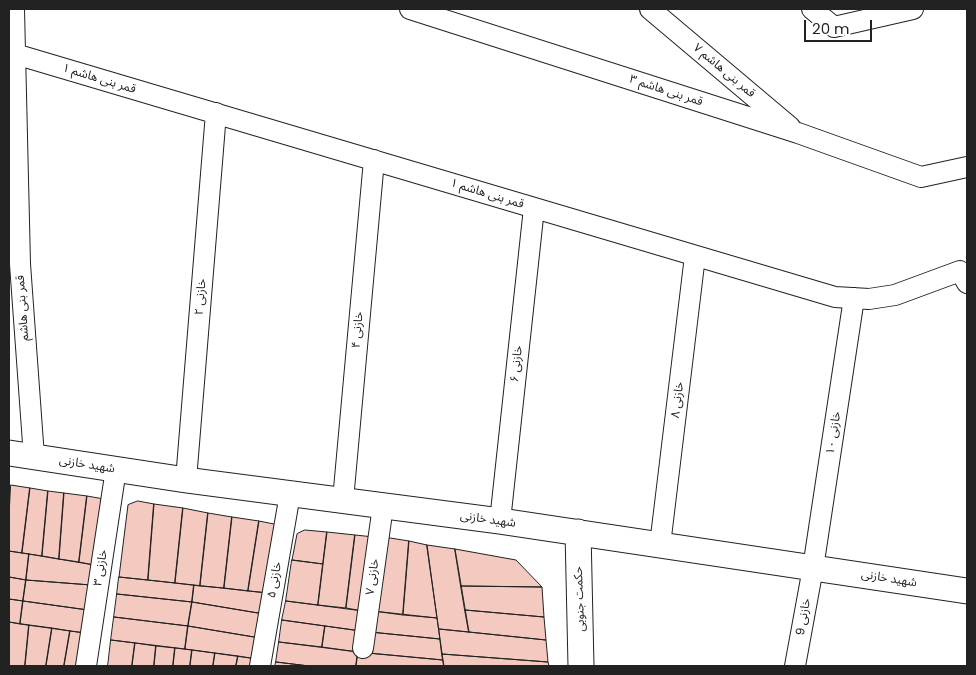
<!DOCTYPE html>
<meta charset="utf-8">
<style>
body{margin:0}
#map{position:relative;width:976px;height:675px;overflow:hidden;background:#fff;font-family:Poppins,sans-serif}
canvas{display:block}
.frame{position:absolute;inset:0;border:10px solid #222;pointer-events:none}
.scale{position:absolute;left:804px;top:20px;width:68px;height:22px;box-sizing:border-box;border:2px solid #222;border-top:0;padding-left:6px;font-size:15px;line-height:18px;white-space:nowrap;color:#222;-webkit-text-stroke:4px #fff;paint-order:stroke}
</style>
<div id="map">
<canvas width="976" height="675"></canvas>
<div class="frame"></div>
<div class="scale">20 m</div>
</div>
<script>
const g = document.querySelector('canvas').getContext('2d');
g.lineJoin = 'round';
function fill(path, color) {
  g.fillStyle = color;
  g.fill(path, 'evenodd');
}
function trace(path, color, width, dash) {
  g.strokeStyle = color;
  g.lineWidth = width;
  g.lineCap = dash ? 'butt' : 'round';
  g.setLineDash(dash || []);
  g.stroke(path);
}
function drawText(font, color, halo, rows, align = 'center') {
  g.font = font + ' Poppins,"Noto Sans Arabic",sans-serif';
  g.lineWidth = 4;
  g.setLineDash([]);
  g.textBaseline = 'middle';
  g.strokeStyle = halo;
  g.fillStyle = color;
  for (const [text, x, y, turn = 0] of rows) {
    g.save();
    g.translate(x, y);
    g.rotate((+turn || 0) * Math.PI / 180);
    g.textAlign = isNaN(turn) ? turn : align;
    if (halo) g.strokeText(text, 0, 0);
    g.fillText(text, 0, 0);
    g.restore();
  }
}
const building = new Path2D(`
 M11 485 30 488 22 553 9 551V516Z
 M30 488 48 491 42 556 22 553Z
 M48 491 64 493 59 559 42 556Z
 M64 493 87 496 79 562 59 559Z
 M87 496 104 499 94 565 79 562Z
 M138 501 154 504 148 580 119 577 128 505Z
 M154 504 183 508 175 583 148 580Z
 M183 508 208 513 200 586 175 583Z
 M208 513 232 517 224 588 200 586Z
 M232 517 259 521 248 591 224 588Z
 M259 521 279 525 268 593 248 591Z
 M305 530 327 532 323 564 292 560 297 534Z
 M327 532 355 535 346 608 318 605Z
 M355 535 374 537 363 611 346 608Z
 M384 537 409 541 403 615 373 611Z
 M409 541 427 545 437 618 403 615Z
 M427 545 455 549 469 632 439 629Z
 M455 549 516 560 542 587 461 586Z
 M9 551 29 554 26 580 9 577Z
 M29 554 94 565 91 585 26 580Z
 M292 560 323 564 318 605 286 601Z
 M9 577 26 580 23 601 9 599Z
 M119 577 194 585 192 602 117 594Z
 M26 580 91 585 88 610 23 601Z
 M194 585 268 593 264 614 192 602Z
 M461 586 542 587 544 617 465 610Z
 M117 594 192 602 188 626 114 617Z
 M9 599 23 601 20 624 9 622Z
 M23 601 88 610 85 633 20 624Z
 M286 601 363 611 361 631 282 620Z
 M192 602 264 614 260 638 188 626Z
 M465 610 544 617 546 640 469 632Z
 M373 611 437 618 440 639 370 632Z
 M114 617 188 626 185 649 111 640Z
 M282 620 325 626 322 647 279 642Z
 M9 622 29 625 25 666H9Z
 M29 625 52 628 46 666H25Z
 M188 626 260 638 257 659 185 649Z
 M325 626 361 631 358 652 322 647Z
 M52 628 70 631 64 666H46Z
 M439 629 546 640 548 662 442 654Z
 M70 631 85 633 80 666H64Z
 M370 632 440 639 443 660 367 653Z
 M111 640 135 643 132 666H108Z
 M279 642 358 652 356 666H309L276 662Z
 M135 643 156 646 154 666H132Z
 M156 646 175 648 173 666H154Z
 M175 648 192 650 190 666H173Z
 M192 650 215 653 213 666H190Z
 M358 652 443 660 444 666H356Z
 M215 653 238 656 236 666H213Z
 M442 654 548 662 549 666H444Z
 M238 656 257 659 255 666H236Z
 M276 662 309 666H275Z`);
const minor = new Path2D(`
 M14 9 20 264 34 457
 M410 9 798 133 921 177 967 167
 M650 9 790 127
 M812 9 834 27 913 9
 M15 54 835 297 869 299 895 295 960 271 967 283
 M186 480 216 113
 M343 500 374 160
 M500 521 534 208
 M660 545 695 256
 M363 648 383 506
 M86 666 116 469
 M260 666 290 494
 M795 666 813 568 854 298`);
const tertiary = new Path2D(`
 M9 453 186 480 500 521 967 591
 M578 532 581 666`);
const streetNames = [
 ["قمر بنی هاشم ۷",724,71,40],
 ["قمر بنی هاشم ۱",99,79,17],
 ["قمر بنی هاشم ۳",666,91,18],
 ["قمر بنی هاشم ۱",487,194,17],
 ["خازنی ۲",201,297,-85],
 ["قمر بنی هاشم",23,308,-94],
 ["خازنی ۴",358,330,-85],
 ["خازنی ۶",517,364,-84],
 ["خازنی ۸",678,400,-83],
 ["خازنی ۱۰",834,433,-81],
 ["شهید خازنی",87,465,9],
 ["شهید خازنی",488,520,8],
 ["خازنی ۳",101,568,-81],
 ["خازنی ۷",373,577,-82],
 ["شهید خازنی",889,579,9],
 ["خازنی ۵",275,580,-80],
 ["حکمت جنوبی",580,599,-92],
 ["خازنی 9",804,617,-80]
];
fill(building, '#f3c9c0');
trace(building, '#222', 1);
trace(minor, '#222', 22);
trace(tertiary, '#222', 27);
trace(minor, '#fff', 20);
trace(tertiary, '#fff', 25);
drawText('12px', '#222', '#fff', streetNames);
</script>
